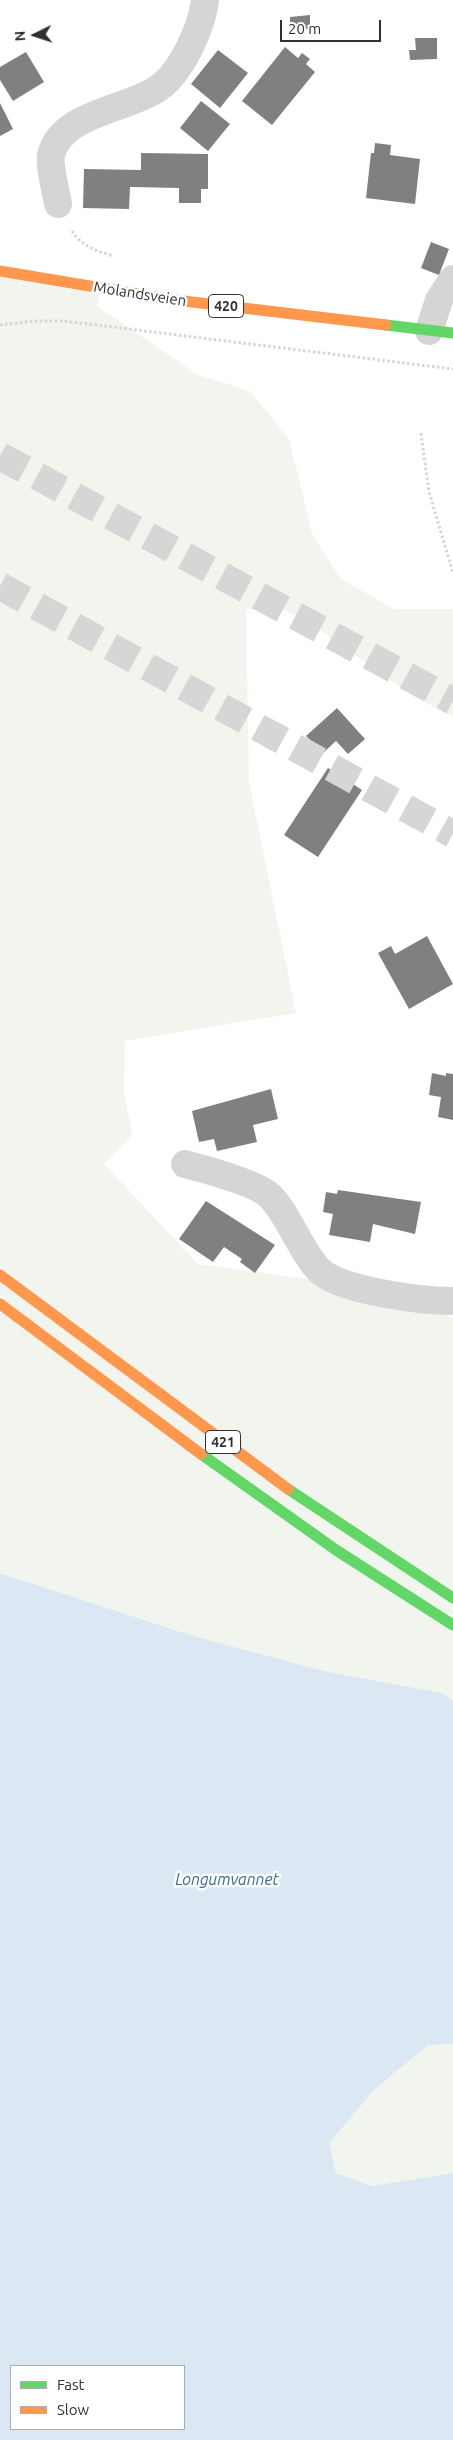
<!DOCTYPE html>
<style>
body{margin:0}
#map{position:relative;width:453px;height:2440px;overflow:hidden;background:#fff;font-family:Ubuntu,sans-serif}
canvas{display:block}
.legend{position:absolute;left:10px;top:2365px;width:175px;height:65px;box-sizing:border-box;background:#fff;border:1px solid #adadad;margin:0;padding:6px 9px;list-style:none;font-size:15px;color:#313131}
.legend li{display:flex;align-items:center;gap:10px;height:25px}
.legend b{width:25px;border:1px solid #adadad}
.north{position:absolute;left:10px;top:10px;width:50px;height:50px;-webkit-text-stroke:4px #fff;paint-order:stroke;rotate:266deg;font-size:14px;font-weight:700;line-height:20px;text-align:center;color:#313131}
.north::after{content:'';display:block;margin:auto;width:18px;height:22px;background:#313131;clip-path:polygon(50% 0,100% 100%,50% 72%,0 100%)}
.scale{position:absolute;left:280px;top:20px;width:101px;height:22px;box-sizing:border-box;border:2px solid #313131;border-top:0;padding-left:6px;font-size:15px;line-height:18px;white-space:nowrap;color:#313131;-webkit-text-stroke:4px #fff;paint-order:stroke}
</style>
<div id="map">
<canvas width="453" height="2440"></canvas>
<ul class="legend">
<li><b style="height:6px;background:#63d668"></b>Fast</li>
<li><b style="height:6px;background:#ff974d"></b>Slow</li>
</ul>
<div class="north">N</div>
<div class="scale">20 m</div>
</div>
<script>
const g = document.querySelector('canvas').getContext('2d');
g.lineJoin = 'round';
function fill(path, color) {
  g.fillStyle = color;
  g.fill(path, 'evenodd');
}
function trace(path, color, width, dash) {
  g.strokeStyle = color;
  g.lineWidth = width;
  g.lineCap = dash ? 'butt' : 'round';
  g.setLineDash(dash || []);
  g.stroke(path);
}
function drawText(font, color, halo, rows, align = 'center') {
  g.font = font + ' Ubuntu,sans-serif';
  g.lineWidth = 5;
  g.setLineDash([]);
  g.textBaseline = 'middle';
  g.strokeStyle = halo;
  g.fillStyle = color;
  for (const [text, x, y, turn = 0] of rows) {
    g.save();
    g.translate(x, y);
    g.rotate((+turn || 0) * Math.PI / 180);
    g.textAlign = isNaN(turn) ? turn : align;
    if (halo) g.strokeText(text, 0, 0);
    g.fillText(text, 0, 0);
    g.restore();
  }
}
const green = new Path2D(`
 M0 269 101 284 97 306 198 375 250 391 289 439 312 534 340 578 393 609H453V717L410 694 313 625 271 603 246 610 249 783 296 1013 125 1041 124 1091 132 1136 104 1164 198 1264 388 1290 453 1318V1701L442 1693 324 1671 190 1635 0 1573Z
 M453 2044V2173L372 2186 336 2173 329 2143 375 2089 428 2045Z`);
const water = new Path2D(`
 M0 1573 190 1635 324 1671 442 1693 453 1701V2044L428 2045 375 2089 329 2143 336 2173 372 2186 453 2173V2440H0ZM11 2366H184V2429H11Z`);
const building = new Path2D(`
 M310 15V29L290 30V17Z
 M415 38H437V59L410 60 409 50H416Z
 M285 47 298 58 302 53 310 59 306 64 315 72 272 125 242 101Z
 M218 50 248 73 220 108 191 84Z
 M26 52 44 82 13 101 0 80V67Z
 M201 101 230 124 208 151 180 128Z
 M0 103 13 129 0 136Z
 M375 143 391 145 390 155 420 159 415 204 366 198 371 153H374Z
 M141 153 208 154V189H201V203H179V188L130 187 129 209 83 208 84 169 141 170Z
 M431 242 449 249 439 275 421 268Z
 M337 708 365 739 348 754 336 741 323 753 306 736Z
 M328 768 362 790 318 857 284 835Z
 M427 936 453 984 409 1009 378 953 391 946 395 954Z
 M432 1073 446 1076V1073L453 1074V1120L438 1117 441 1097 429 1095Z
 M271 1089 278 1119 253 1125 257 1142 217 1151 214 1139 199 1142 192 1111Z
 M338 1190 421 1202 415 1234 373 1224 370 1242 329 1235 333 1214 323 1212 326 1192 337 1194Z
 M206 1201 275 1245 255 1273 240 1262 242 1259 224 1247 213 1262 179 1239Z`);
const highwayTunnel = new Path2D(`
 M0 456 453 701
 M0 586 453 834`);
const path = new Path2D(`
 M72 231C81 246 97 251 113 256
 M0 325 33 321H64L453 369
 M421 433 429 492 453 573`);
const street = new Path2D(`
 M58 204C56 192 49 166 51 155 61 113 126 110 157 89 181 74 202 27 205 0
 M429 331 439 300 453 279
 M185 1164C204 1169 257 1183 270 1196 290 1217 299 1248 318 1269 338 1291 424 1301 453 1301`);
const fast = new Path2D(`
 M386 325 453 333
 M201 1454 336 1550 453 1625
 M288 1489 453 1598`);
const slow = new Path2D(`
 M0 271 167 299 386 325
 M0 1275 288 1489
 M0 1304 201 1454`);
const shields = [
 [226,306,35],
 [223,1442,35]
];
const shieldNames = [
 ["420",226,306],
 ["421",223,1442]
];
const streetNames = [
 ["Molandsveien",140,294,9]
];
const waterNames = [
 ["Longumvannet",227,1880]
];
fill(green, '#f1f5ed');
fill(water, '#dbe7f2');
fill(building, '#808080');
trace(highwayTunnel, '#d6d6d6', 28, [28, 14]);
trace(path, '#d5d5d5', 3, [2.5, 2.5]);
trace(street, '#d5d5d5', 28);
trace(fast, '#63d668', 11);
trace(slow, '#ff974d', 11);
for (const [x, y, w] of shields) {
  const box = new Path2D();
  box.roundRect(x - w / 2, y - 11.5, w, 23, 4);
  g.fillStyle = '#fff';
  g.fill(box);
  trace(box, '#313131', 1);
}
drawText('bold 14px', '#313131', null, shieldNames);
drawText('15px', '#313131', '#fff', streetNames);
drawText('italic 16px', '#3c6b95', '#fff', waterNames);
</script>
